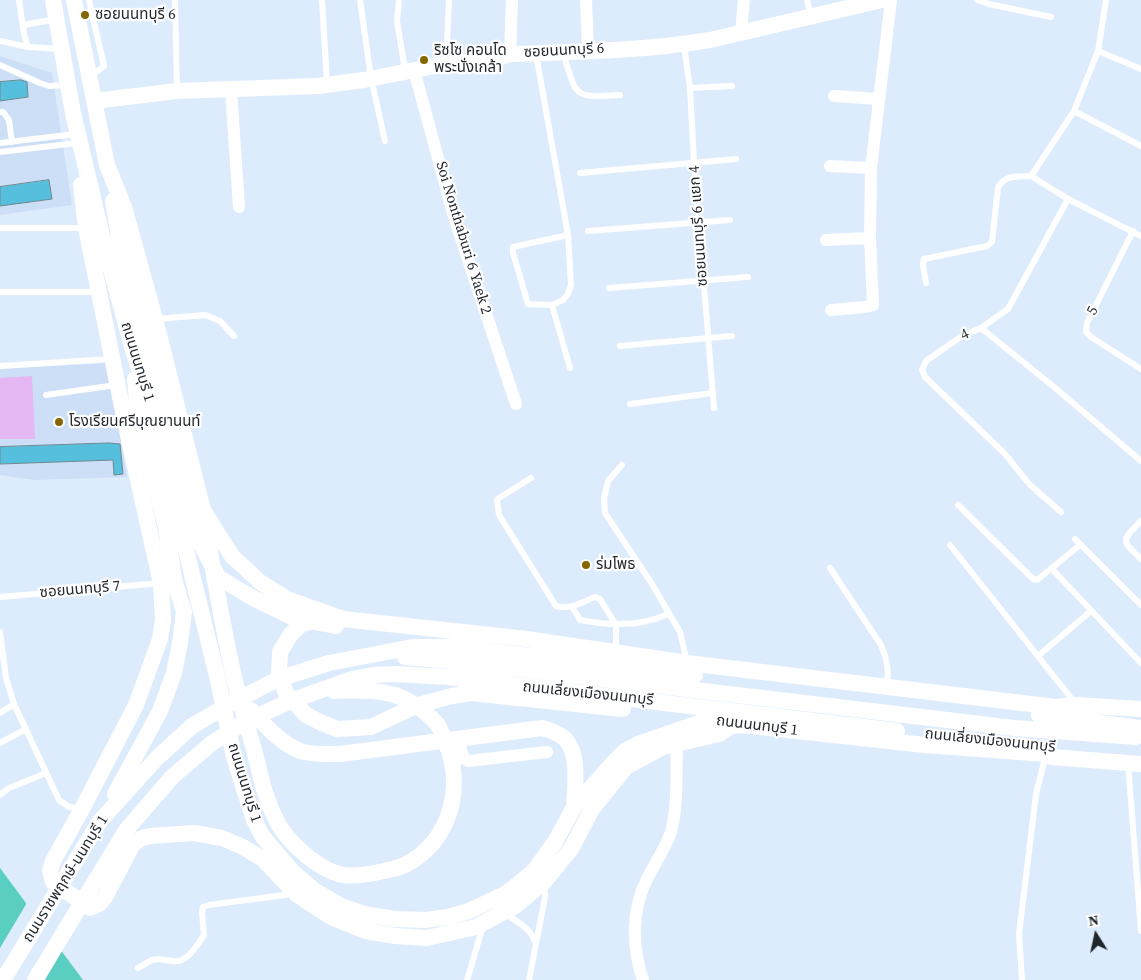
<!DOCTYPE html>
<meta charset="utf-8">
<style>
body{margin:0}
#map{position:relative;width:1141px;height:980px;overflow:hidden;background:#ddecfd;font-family:"Source Serif 4",serif}
canvas{display:block}
.north{position:absolute;left:1071px;top:910px;width:50px;height:50px;-webkit-text-stroke:4px #fff;paint-order:stroke;rotate:350deg;font-size:14px;font-weight:700;line-height:20px;text-align:center;color:#1f252b}
.north::after{content:'';display:block;margin:auto;width:18px;height:22px;background:#1f252b;clip-path:polygon(50% 0,100% 100%,50% 72%,0 100%)}
</style>
<div id="map">
<canvas width="1141" height="980"></canvas>
<div class="north">N</div>
</div>
<script>
const g = document.querySelector('canvas').getContext('2d');
g.lineJoin = 'round';
function fill(path, color) {
  g.fillStyle = color;
  g.fill(path, 'evenodd');
}
function trace(path, color, width, dash) {
  g.strokeStyle = color;
  g.lineWidth = width;
  g.lineCap = dash ? 'butt' : 'round';
  g.setLineDash(dash || []);
  g.stroke(path);
}
function drawText(font, color, halo, rows, align = 'center') {
  g.font = font + ' "Source Serif 4","Noto Sans Thai",serif';
  g.lineWidth = 4.5;
  g.setLineDash([]);
  g.textBaseline = 'middle';
  g.strokeStyle = halo;
  g.fillStyle = color;
  for (const [text, x, y, turn = 0] of rows) {
    g.save();
    g.translate(x, y);
    g.rotate((+turn || 0) * Math.PI / 180);
    g.textAlign = isNaN(turn) ? turn : align;
    if (halo) g.strokeText(text, 0, 0);
    g.fillText(text, 0, 0);
    g.restore();
  }
}
const built = new Path2D(`
 M0 56 52 73 72 205 0 215Z
 M108 363 127 477 33 480 0 475V369Z`);
const green = new Path2D(`
 M32 376 35 439H0V378Z`);
const water = new Path2D(`
 M0 868 83 980H0Z`);
const pier = new Path2D(`
 M28 901 63 949 45 980H0V948Z`);
const building = new Path2D(`
 M21 80 27 82 28 97 0 101V82Z
 M49 180 52 199 0 206V187Z
 M109 443 120 444 123 474 114 475 113 460 0 464V447Z`);
const lane = new Path2D(`
 M19 0C22 16 22 33 28 47L60 49
 M89 0 104 66 98 71 90 74
 M175 0 177 90
 M322 0 327 83
 M360 0 371 78 385 141
 M399 0 397 21 405 70
 M807 0 811 15
 M977 0 989 4 1051 17
 M24 25 56 19
 M0 41 28 47
 M684 45 690 88 694 163 714 408
 M1098 51 1141 69
 M563 53C577 97 572 98 620 95
 M536 54 568 235 571 285 568 294 563 300 552 305 528 304 513 253V247L568 235
 M446 64 449 0
 M0 65 40 83 49 86 67 85
 M690 88 732 86
 M1074 111 1141 146
 M0 112H3L9 120 12 142
 M0 143 75 134
 M0 152 77 143
 M580 173 736 159
 M1031 176 1068 199 1141 236
 M0 228H86
 M588 231 730 220
 M1133 231 1087 323 1086 332 1091 337 1141 369
 M926 283 923 265 924 259 987 246 992 242 998 188C1005 174 1018 177 1031 176L1074 111 1098 51 1106 0
 M609 288 748 277
 M0 292H99
 M552 305 570 368
 M156 319 205 315 220 321 234 336
 M981 328 1054 387 1141 461
 M620 346 732 336
 M0 366 111 359
 M46 395 116 385
 M630 404 713 393
 M622 465 608 481 604 499 605 513 652 584 680 632 687 662
 M531 478 499 498 497 500 499 515 556 606C570 610 582 602 595 597L600 599 616 625V651
 M958 505 1033 579 1037 580 1080 545
 M1061 512 1029 484 1005 454 925 377 922 370 926 361 962 336 981 328 1008 309 1068 199
 M1141 521C1121 541 1121 540 1141 559
 M1075 539 1141 605
 M950 545 1075 703
 M830 568 881 645C887 659 889 670 887 686
 M1052 569 1141 663
 M0 597 161 583
 M572 607 580 620C610 626 640 627 668 614
 M0 632 6 678 14 704 59 800 69 807 81 808
 M1038 656 1091 611
 M0 713 14 704
 M0 743 26 729
 M1128 763 1141 931
 M0 795 9 788 46 773
 M505 914C516 921 531 928 535 942
 M138 968C142 966 147 962 152 960 159 958 165 960 172 961 187 964 197 945 204 935L202 913 203 907 209 905 292 894
 M467 980 483 926
 M529 980 545 897 544 885
 M1022 980 1019 934 1036 794 1046 754`);
const street = new Path2D(`
 M586 0 588 50
 M741 33 744 0
 M510 54 512 0
 M414 70 454 217 516 404
 M231 90 239 207
 M834 96 878 99
 M830 166 871 168
 M826 240 870 238
 M831 310 865 307 873 305 870 238 871 168 891 0
 M457 738 464 759 468 761 547 752
 M643 980C632 948 631 911 647 879 655 863 665 849 671 832 678 807 676 770 677 744`);
const secondary = new Path2D(`
 M53 0 73 113 103 240 132 347 151 408 218 680 234 757 254 820 263 837 292 871 315 891 341 906 368 915 396 919 425 920 448 917 469 911 507 893 534 871 555 842 574 807 612 764 625 751 638 744 707 720 731 726 742 725 925 745 1046 754 1052 757 1141 764
 M74 0 107 165 124 207 155 319 203 510 232 556 260 582 287 599 343 619 527 639 687 663 1056 707 1077 705 1141 709
 M94 101 177 91 318 86 364 80 435 66 495 59 510 54C576 52 644 51 710 40L882 0
 M81 185 86 228 124 417 161 583 163 620 160 639 136 705 82 809 53 861 50 871 53 882 90 908 99 904 105 897 133 844 142 838 150 836 194 833 222 838 243 847 263 859 296 894 331 917 366 931 395 936 427 938 476 927 515 906 544 882 571 849 592 809 626 767 663 747 719 734 731 726
 M113 201 120 243 194 531 218 577 251 597 294 618 336 626
 M204 518C214 572 222 627 235 681 240 703 247 725 253 746 260 773 265 801 279 825 290 844 320 871 343 875 356 877 371 874 384 871 391 869 399 868 405 865 451 841 465 786 445 741 443 736 441 729 437 724 434 720 430 717 426 713 398 688 370 690 334 691
 M314 621 302 624 291 634 280 652 279 673 286 693 306 715 322 723 337 729 371 727 418 705 452 696 471 693 623 709
 M405 657 452 661 1014 728 1136 737
 M251 710C265 725 280 743 300 751 312 755 328 754 340 754L542 728C550 730 557 732 564 738 580 752 575 788 574 807
 M1039 715 1141 728
 M115 794 160 711 174 673 180 643 184 612 174 579 166 527 148 456 138 411 135 379
 M3 980 100 821 157 758 192 726 235 701 278 679 329 663 413 647H452L695 675
 M35 980 127 829 172 777 212 743 245 722 288 702 352 679 373 675 394 674 449 677 897 731`);
const markers = [
 [85,15,5,"#866600"],
 [424,60,5,"#866600"],
 [59,422,5,"#866600"],
 [586,565,5,"#866600"]
];
const poiNames = [
 ["ซอยนนทบุรี 6",95,15],
 ["ริซโซ คอนโด",434,51],
 ["พระนั่งเกล้า",434,68],
 ["โรงเรียนศรีบุณยานนท์",69,422],
 ["ร่มโพธ",596,565]
];
const streetNames = [
 ["ซอยนนทบุรี 6",564,51,-3],
 ["ซอยนนทบุรี 6 แยก 4",699,226,-94],
 ["Soi Nonthaburi 6 Yaek 2",463,238,73],
 ["5",1093,311,-64],
 ["4",965,335,-26],
 ["ถนนนนทบุรี 1",137,362,73],
 ["ซอยนนทบุรี 7",80,590,-5],
 ["ถนนเลี่ยงเมืองนนทบุรี",588,694,6],
 ["ถนนนนทบุรี 1",757,726,7],
 ["ถนนเลี่ยงเมืองนนทบุรี",990,741,6],
 ["ถนนนนทบุรี 1",244,783,73],
 ["ถนนราชพฤกษ์-นนทบุรี 1",66,879,-58]
];
fill(built, '#ccdff6');
fill(green, '#e5b7f3');
fill(water, '#5bcec2');
fill(pier, '#ddecfd');
fill(building, '#55bfdd');
trace(building, '#71888f', 1);
trace(lane, '#fff', 6);
trace(street, '#fff', 12);
trace(secondary, '#fff', 16);
for (const [x, y, r, color] of markers) {
  const dot = new Path2D();
  dot.arc(x, y, r, 0, 2 * Math.PI);
  g.fillStyle = color;
  g.fill(dot);
  trace(dot, '#fff', 2);
}
drawText('15px', '#1f252b', '#fff', poiNames, 'left');
drawText('15px', '#1f252b', '#fff', streetNames);
</script>
